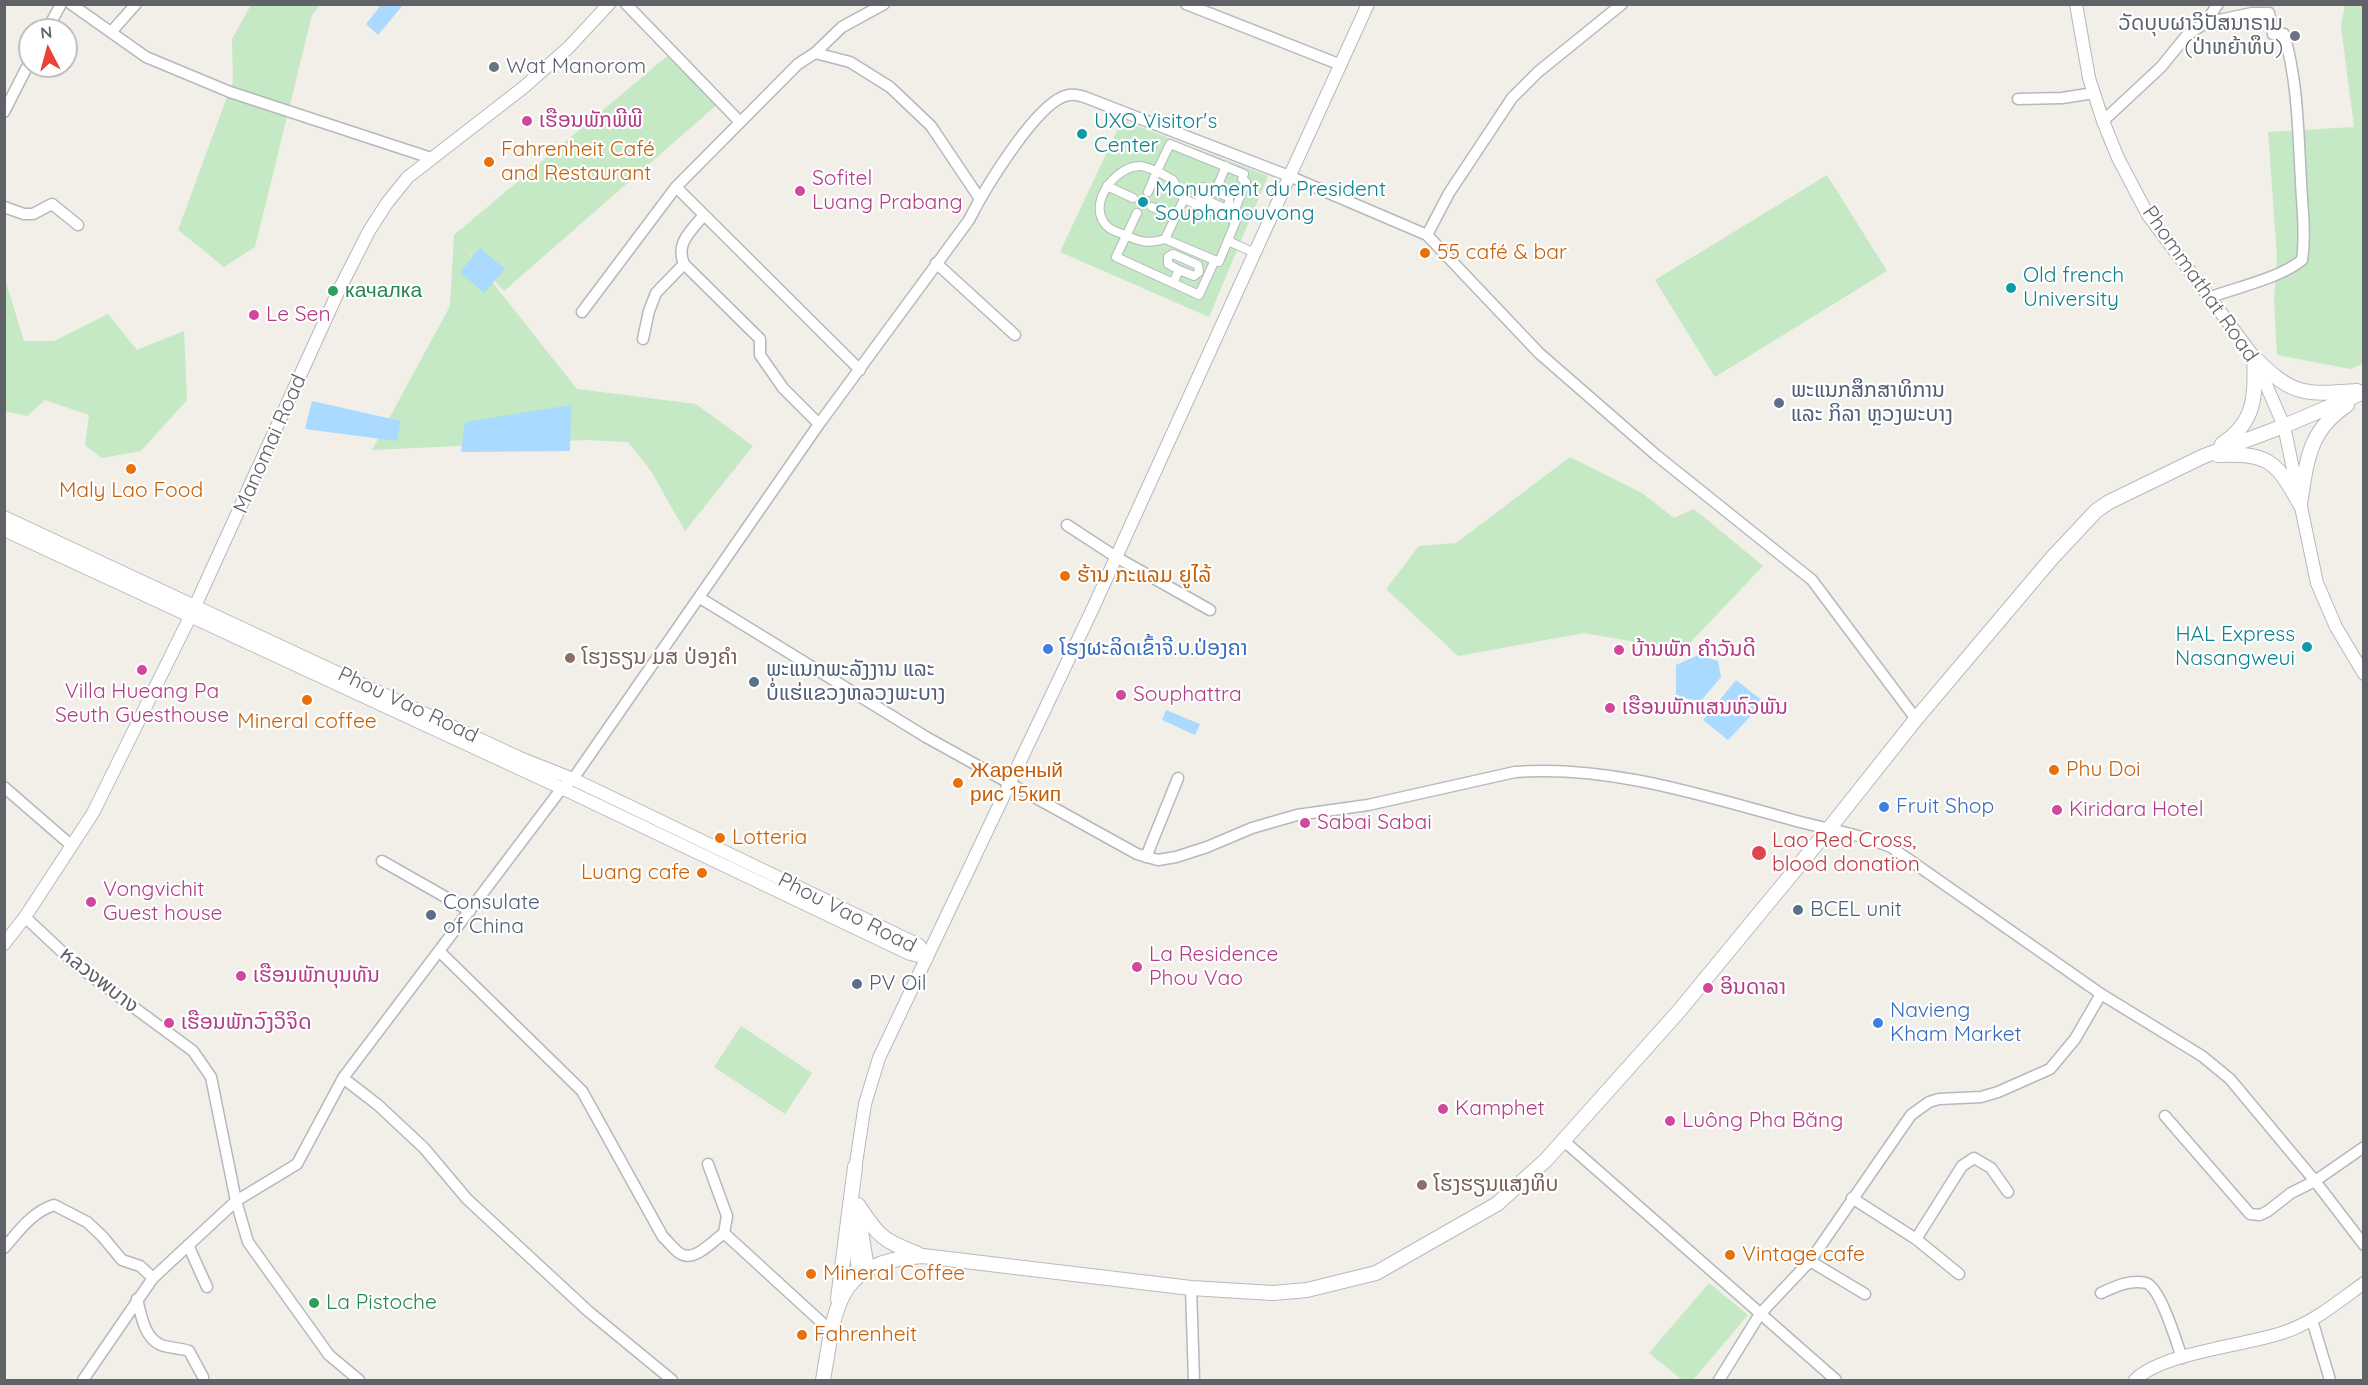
<!DOCTYPE html>
<meta charset="utf-8">
<style>
body{margin:0}
#map{position:relative;width:2368px;height:1385px;overflow:hidden;background:#f1efe8;font-family:Quicksand,sans-serif}
canvas{display:block}
.frame{position:absolute;inset:0;border:6px solid #5f6368;pointer-events:none}
.north{position:absolute;left:18px;top:18px;width:60px;height:60px;box-sizing:border-box;background:#fff;border:2px solid #bfc1c3;border-radius:50%;rotate:354deg;font-size:16px;font-weight:700;line-height:24px;text-align:center;color:#5f6368}
.north::after{content:'';display:block;margin:auto;width:21px;height:27px;background:#ea4335;clip-path:polygon(50% 0,100% 100%,50% 72%,0 100%)}
</style>
<div id="map">
<canvas width="2368" height="1385"></canvas>
<div class="frame"></div>
<div class="north">N</div>
</div>
<script>
const g = document.querySelector('canvas').getContext('2d');
g.lineJoin = 'round';
function fill(path, color) {
  g.fillStyle = color;
  g.fill(path, 'evenodd');
}
function trace(path, color, width, dash) {
  g.strokeStyle = color;
  g.lineWidth = width;
  g.lineCap = dash ? 'butt' : 'round';
  g.setLineDash(dash || []);
  g.stroke(path);
}
function drawText(font, color, halo, rows, align = 'center') {
  g.font = font + ' Quicksand,"Noto Sans Lao","Noto Sans Thai",sans-serif';
  g.lineWidth = 4.5;
  g.setLineDash([]);
  g.textBaseline = 'middle';
  g.strokeStyle = halo;
  g.fillStyle = color;
  for (const [text, x, y, turn = 0] of rows) {
    g.save();
    g.translate(x, y);
    g.rotate((+turn || 0) * Math.PI / 180);
    g.textAlign = isNaN(turn) ? turn : align;
    if (halo) g.strokeText(text, 0, 0);
    g.fillText(text, 0, 0);
    g.restore();
  }
}
const green = new Path2D(`
 M251 5H320L312 15 255 247 224 267 178 230 233 81 232 39Z
 M2345 5H2363L2364 363 2351 369 2277 355 2274 300 2277 256 2268 132 2354 127 2341 26Z
 M672 52 720 102 504 291 465 248 577 389 696 404 753 446 685 531 651 471 628 442 587 440 372 450 450 306 454 235Z
 M1122 120 1268 176 1209 317 1060 252Z
 M1827 175 1887 271 1715 377 1655 280Z
 M4 276 24 341H54L108 314 137 350 184 331 187 400 141 451 102 458 85 445 89 415 45 400 27 416 5 411Z
 M1570 457 1642 493 1674 518 1694 509 1763 566 1683 650 1584 633 1458 656 1386 589 1419 546 1456 543Z
 M741 1026 812 1073 785 1114 714 1067Z
 M1709 1283 1748 1315 1693 1380H1682L1649 1353Z`);
const water = new Path2D(`
 M381 5H403L378 35 366 24Z
 M480 248 505 269 484 293 460 272Z
 M312 401 401 421 397 441 305 429Z
 M571 405 570 451 461 452 465 422Z
 M1698 655 1718 661 1721 677 1701 701 1676 697V665Z
 M1736 680 1764 702 1728 740 1703 720Z
 M1166 710 1200 724 1195 735 1162 720Z`);
const pedestrian = new Path2D(`
 M1107 186 1133 198
 M1148 192 1157 171C1152 170 1145 166 1140 166 1114 166 1085 207 1108 227 1112 231 1120 233 1125 235 1140 242 1150 244 1165 239L1184 199 1173 180 1157 171 1170 144 1244 174 1242 179 1246 182 1231 219
 M1215 192 1204 187 1198 191 1199 197 1224 208 1229 204V197L1215 192 1226 166
 M1152 207 1175 217
 M1137 213 1116 257 1173 283
 M1165 239 1219 262 1236 221 1184 199
 M1228 241 1255 253
 M1179 270 1194 276 1199 272 1198 265 1173 254 1168 257V264L1179 270 1173 283 1199 295 1215 260`);
const minor = new Path2D(`
 M71 4 146 57 230 92 431 158
 M626 4 740 122
 M1186 4 1341 65
 M2205 23 2218 4
 M47 30 61 4
 M112 31 136 4
 M815 53 850 62 890 87 931 126 980 199
 M2018 99 2062 98 2094 93
 M4 112 30 61
 M2103 121 2161 67 2187 35 2205 23 2252 13H2269L2273 34H2284C2298 82 2298 131 2301 181 2302 207 2306 234 2302 260 2280 278 2238 287 2211 297
 M676 187 860 370
 M4 207 24 214H33L52 204 78 225
 M704 215C691 231 675 243 684 264L760 339V355L783 388 819 424
 M1427 235 1449 193 1512 98 1538 72 1622 4
 M936 263 1015 335
 M582 312 676 187 798 64 815 53 842 27 884 4
 M643 339 649 311 656 293 684 264
 M1067 525 1116 557 1210 610
 M700 598 926 737 1137 854 1158 860 1176 857 1207 847 1252 828 1297 815 1368 805 1515 772C1608 765 1698 794 1786 818 1815 827 1846 831 1875 841L1891 847 2101 994 2202 1056 2230 1079 2315 1181 2364 1245
 M4 787 72 846
 M1146 857 1178 778
 M382 861 470 911
 M25 917 75 964 193 1051 211 1077 236 1201 248 1242 329 1355 359 1380
 M440 952 582 1091 663 1237C669 1242 675 1251 681 1254 695 1262 714 1240 724 1233
 M343 1078 378 1105 424 1148 467 1199 588 1311 672 1380
 M2165 1116 2250 1214 2260 1215 2268 1211 2291 1193 2315 1181 2364 1147
 M1564 1141 1836 1380
 M708 1164 727 1216 724 1233 831 1331
 M1852 1198 1916 1239 1959 1274
 M1916 1239 1962 1166 1974 1158 1991 1168 2008 1192
 M188 1245 207 1287
 M4 1248C19 1231 32 1212 54 1205L87 1222 102 1236 122 1260 140 1266 153 1278
 M1810 1261 1865 1294
 M1191 1288 1194 1380
 M2101 1293C2114 1287 2130 1279 2146 1283 2160 1287 2177 1343 2182 1358
 M137 1299C141 1314 144 1338 161 1345 169 1348 180 1348 189 1351L203 1377
 M2312 1320 2330 1380
 M83 1380 153 1278 236 1201 297 1164 343 1078 562 788 573 779 819 424 969 220C983 192 1038 99 1069 95 1075 94 1082 96 1087 98L1289 176 1427 235 1539 353 1656 455 1812 580 1916 719
 M1719 1380 1760 1314 1810 1261 1911 1115 1929 1102 1939 1099 1981 1097 1998 1092 2050 1069 2075 1039 2101 994`);
const tertiary = new Path2D(`
 M2076 4 2089 78 2103 121 2118 158 2148 215 2254 357 2284 426 2317 583 2336 627 2364 674
 M4 517 520 758 573 779 919 945 927 958 910 954 570 792 4 530
 M4 944 25 917 93 813 191 615 339 290 369 231 387 203 408 177 524 87 569 47 609 4
 M854 1176 865 1104 879 1058 1093 608 1368 4
 M859 1213 868 1268
 M853 1221V1239L859 1274
 M2135 1380C2162 1353 2242 1346 2282 1333 2313 1323 2338 1302 2364 1283`);
const secondary = new Path2D(`
 M2254 357C2292 396 2305 395 2357 391
 M2222 444C2256 422 2256 394 2254 357
 M2218 455C2269 453 2276 461 2300 504
 M2300 504C2307 461 2308 431 2347 405
 M858 1205C879 1237 882 1240 918 1254
 M838 1299 855 1167
 M823 1380C836 1306 834 1262 923 1256L1191 1288 1273 1293 1307 1290 1376 1273 1497 1204 1546 1160 1679 1011 1828 830 1916 719 2052 558 2096 511 2109 502 2204 456 2284 426 2364 392`);
const markers = [
 [2295,36,6,"#6b7280"],
 [494,67,6,"#6b7280"],
 [527,121,6,"#d1479c"],
 [1082,134,6,"#0f9aa8"],
 [489,162,6,"#e8710a"],
 [800,191,6,"#d1479c"],
 [1143,202,6,"#0f9aa8"],
 [1425,253,6,"#e8710a"],
 [2011,288,6,"#0f9aa8"],
 [333,291,6,"#2e9e5b"],
 [254,315,6,"#d1479c"],
 [1779,403,6,"#5c6f8a"],
 [131,469,6,"#e8710a"],
 [1065,576,6,"#e8710a"],
 [2307,647,6,"#0f9aa8"],
 [1048,649,6,"#3f7fe0"],
 [1619,650,6,"#d1479c"],
 [570,658,6,"#8d6e63"],
 [142,670,6,"#d1479c"],
 [754,682,6,"#5c6f8a"],
 [1121,695,6,"#d1479c"],
 [307,700,6,"#e8710a"],
 [1610,708,6,"#d1479c"],
 [2054,770,6,"#e8710a"],
 [958,783,6,"#e8710a"],
 [1884,807,6,"#3f7fe0"],
 [2057,810,6,"#d1479c"],
 [1305,823,6,"#d1479c"],
 [720,838,6,"#e8710a"],
 [1759,853,8,"#e0444e"],
 [702,873,6,"#e8710a"],
 [91,902,6,"#d1479c"],
 [1798,910,6,"#5c6f8a"],
 [431,915,6,"#5c6f8a"],
 [1137,967,6,"#d1479c"],
 [241,976,6,"#d1479c"],
 [857,984,6,"#5c6f8a"],
 [1708,988,6,"#d1479c"],
 [169,1023,6,"#d1479c"],
 [1878,1023,6,"#3f7fe0"],
 [1443,1109,6,"#d1479c"],
 [1670,1121,6,"#d1479c"],
 [1422,1185,6,"#8d6e63"],
 [1730,1255,6,"#e8710a"],
 [811,1274,6,"#e8710a"],
 [314,1303,6,"#2e9e5b"],
 [802,1335,6,"#e8710a"]
];
const worshipNames = [
 ["ວັດບຸບຜາວິປັສນາຣາມ",2283,24],
 ["(ປ່າຫຍ້າທຶບ)",2283,48],
 ["Wat Manorom",506,67,"left"]
];
const hotelNames = [
 ["ເຮືອນພັກພີພີ",539,121],
 ["Sofitel",812,179],
 ["Luang Prabang",812,203],
 ["Le Sen",266,315],
 ["ບ້ານພັກ ຄໍາວັນດີ",1631,650],
 ["Villa Hueang Pa",142,692,"center"],
 ["Seuth Guesthouse",142,716,"center"],
 ["Souphattra",1133,695],
 ["ເຮືອນພັກແສນຫົວພັນ",1622,708],
 ["Kiridara Hotel",2069,810],
 ["Sabai Sabai",1317,823],
 ["Vongvichit",103,890],
 ["Guest house",103,914],
 ["La Residence",1149,955],
 ["Phou Vao",1149,979],
 ["ເຮືອນພັກບຸນທັນ",253,976],
 ["ອິນດາລາ",1720,988],
 ["ເຮືອນພັກວົງວິຈິດ",181,1023],
 ["Kamphet",1455,1109],
 ["Luông Pha Băng",1682,1121]
];
const cultureNames = [
 ["UXO Visitor's",1094,122],
 ["Center",1094,146],
 ["Monument du President",1155,190],
 ["Souphanouvong",1155,214],
 ["Old french",2023,276],
 ["University",2023,300],
 ["HAL Express",2295,635,"right"],
 ["Nasangweui",2295,659,"right"]
];
const foodNames = [
 ["Fahrenheit Café",501,150],
 ["and Restaurant",501,174],
 ["55 café & bar",1437,253],
 ["Maly Lao Food",131,491,"center"],
 ["ຮ້ານ ກະແລມ ຍູໄລ້",1077,576],
 ["Mineral coffee",307,722,"center"],
 ["Phu Doi",2066,770],
 ["Жареный",970,771],
 ["рис 15кип",970,795],
 ["Lotteria",732,838],
 ["Luang cafe",690,873,"right"],
 ["Vintage cafe",1742,1255],
 ["Mineral Coffee",823,1274],
 ["Fahrenheit",814,1335]
];
const streetNames = [
 ["Phommathat Road",2200,284,55],
 ["Manomai Road",270,444,-66],
 ["Phou Vao Road",408,705,25],
 ["Phou Vao Road",847,913,27],
 ["หลวงพบาง",99,980,38]
];
const leisureNames = [
 ["качалка",345,291],
 ["La Pistoche",326,1303]
];
const serviceNames = [
 ["ພະແນກສຶກສາທິການ",1791,391],
 ["ແລະ ກິລາ ຫຼວງພະບາງ",1791,415],
 ["ພະແນກພະລັງງານ ແລະ",766,670],
 ["ບໍ່ແຮ່ແຂວງຫລວງພະບາງ",766,694],
 ["Consulate",443,903],
 ["of China",443,927],
 ["BCEL unit",1810,910],
 ["PV Oil",869,984]
];
const shopNames = [
 ["ໂຮງຜະລິດເຂົ້າຈີ.ບ.ປ່ອງຄາ",1060,649],
 ["Fruit Shop",1896,807],
 ["Navieng",1890,1011],
 ["Kham Market",1890,1035]
];
const educationNames = [
 ["ໂຮງຣຽນ ມສ ປ່ອງຄຳ",582,658],
 ["ໂຮງຮຽນແສງທິບ",1434,1185]
];
const healthNames = [
 ["Lao Red Cross,",1772,841],
 ["blood donation",1772,865]
];
fill(green, '#c5e8c5');
fill(water, '#aadaff');
trace(pedestrian, '#b5b8bc', 10);
trace(minor, '#b5b8bc', 13);
trace(tertiary, '#b5b8bc', 14);
trace(secondary, '#b6babf', 16);
trace(pedestrian, '#fff', 8);
trace(minor, '#fff', 10);
trace(tertiary, '#fff', 12);
trace(secondary, '#fff', 14);
for (const [x, y, r, color] of markers) {
  const dot = new Path2D();
  dot.arc(x, y, r, 0, 2 * Math.PI);
  g.fillStyle = color;
  g.fill(dot);
  trace(dot, '#fff', 2);
}
drawText('21px', '#5b616d', '#fff', worshipNames, 'right');
drawText('21px', '#b23c85', '#fff', hotelNames, 'left');
drawText('21px', '#0d838f', '#fff', cultureNames, 'left');
drawText('21px', '#c56008', '#fff', foodNames, 'left');
drawText('21px', '#5f6368', '#fff', streetNames);
drawText('21px', '#27864d', '#fff', leisureNames, 'left');
drawText('21px', '#4e5e75', '#fff', serviceNames, 'left');
drawText('21px', '#366cbe', '#fff', shopNames, 'left');
drawText('21px', '#785e54', '#fff', educationNames, 'left');
drawText('21px', '#be3a42', '#fff', healthNames, 'left');
</script>
